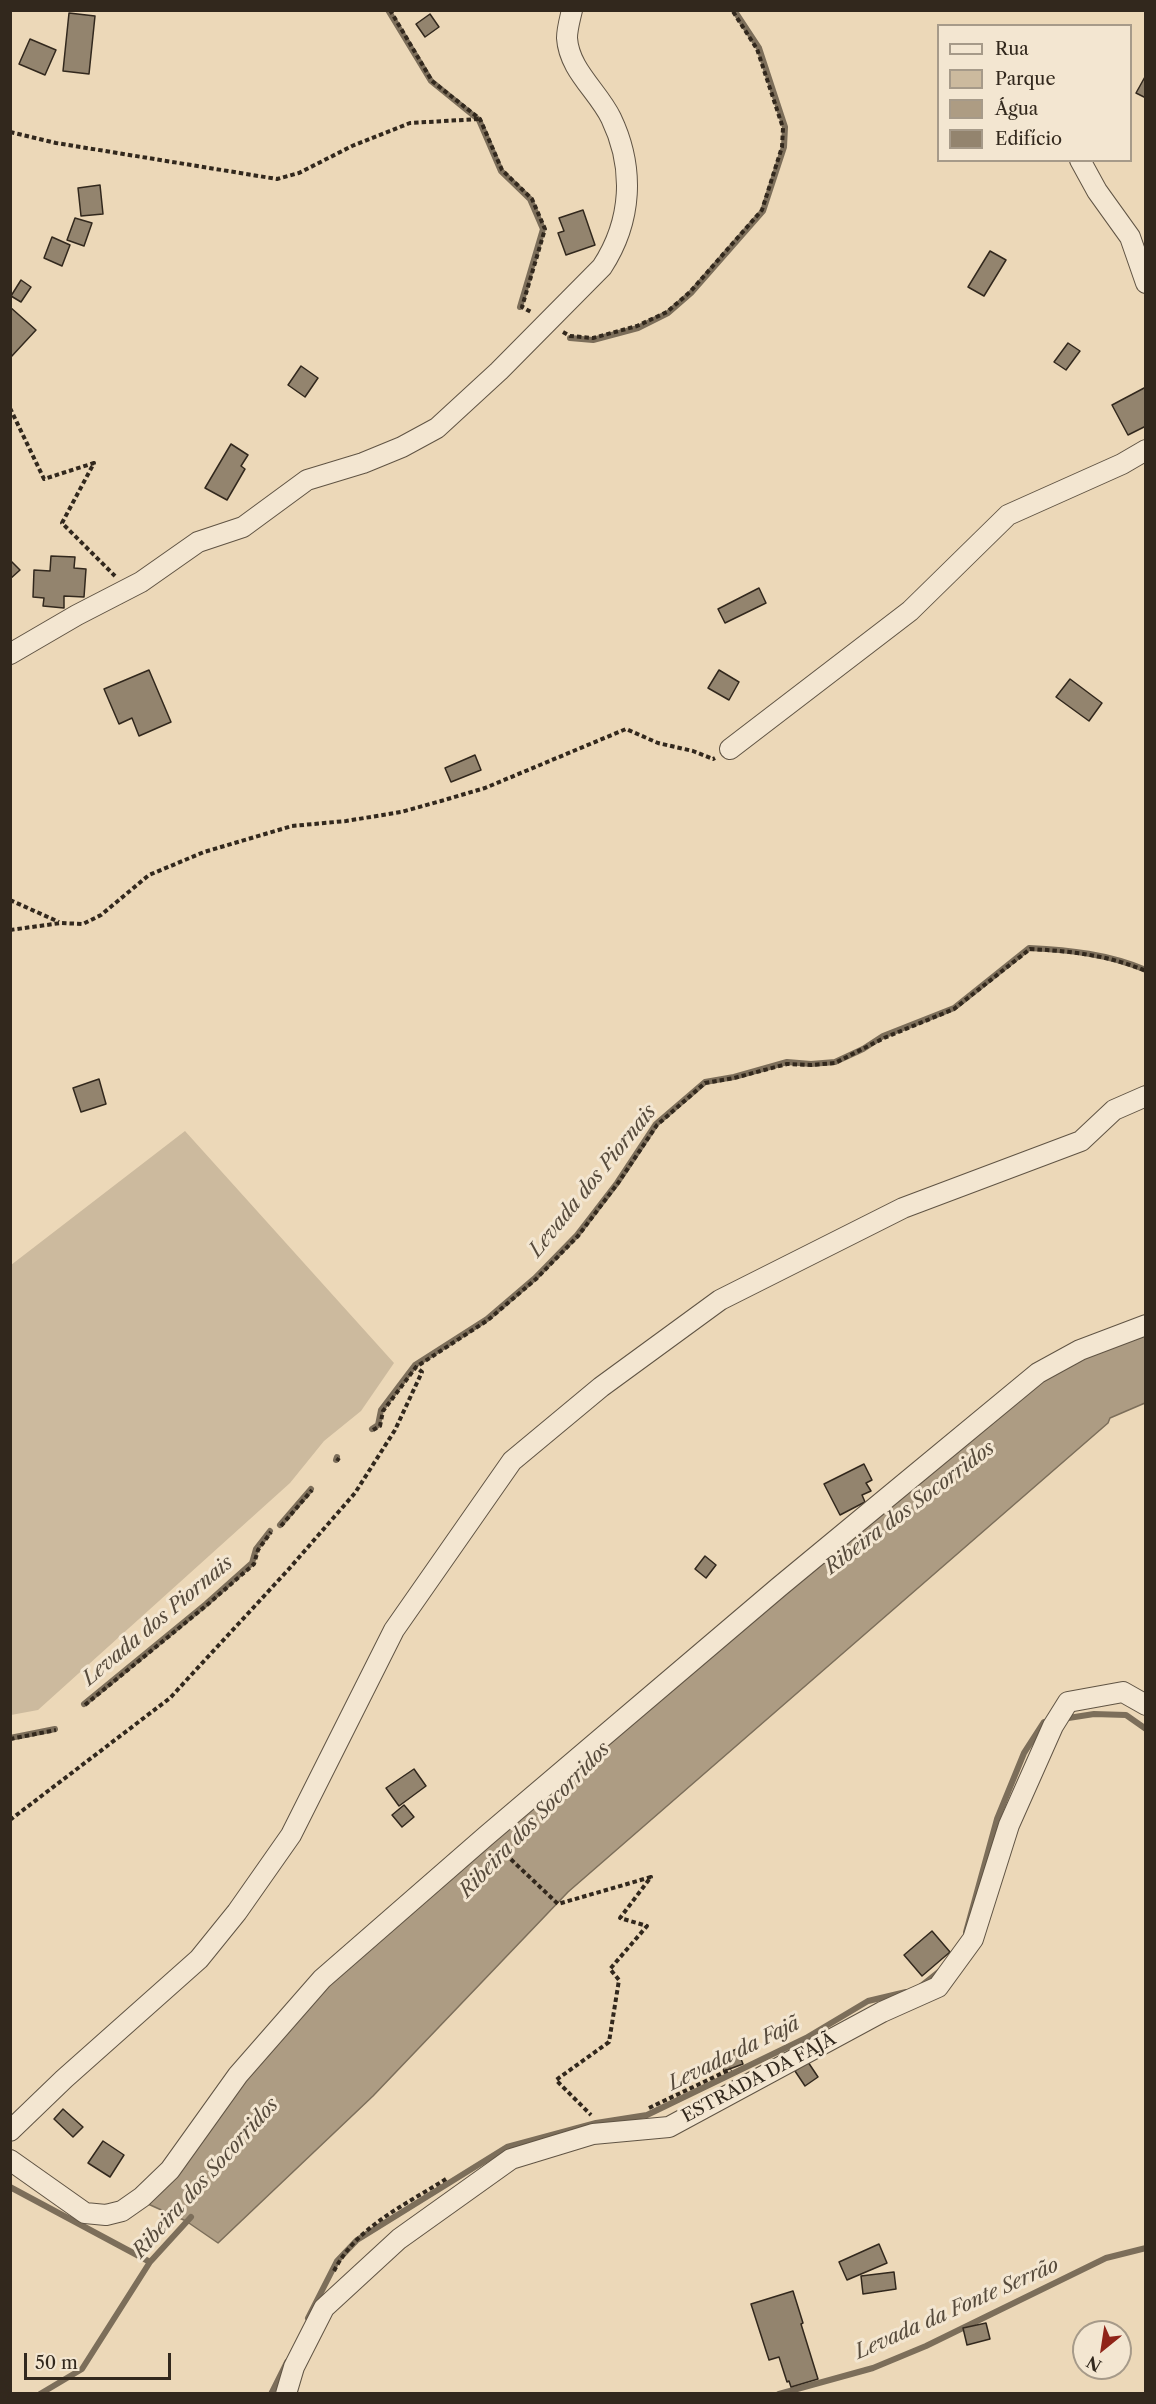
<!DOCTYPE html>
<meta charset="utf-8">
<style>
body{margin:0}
#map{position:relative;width:1156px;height:2404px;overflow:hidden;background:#ecd8b8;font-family:"Libre Caslon Text",serif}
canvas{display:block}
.frame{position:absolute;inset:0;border:12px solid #32281d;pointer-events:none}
.legend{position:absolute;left:937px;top:24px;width:195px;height:138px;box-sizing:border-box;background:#f3e6d1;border:2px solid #a69a89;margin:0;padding:8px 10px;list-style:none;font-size:18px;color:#32281d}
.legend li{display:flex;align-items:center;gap:12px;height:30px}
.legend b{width:30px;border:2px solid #a69a89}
.north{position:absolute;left:1072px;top:2320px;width:60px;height:60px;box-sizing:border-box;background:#f3e6d1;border:2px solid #a69a89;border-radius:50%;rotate:210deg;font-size:16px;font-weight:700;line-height:24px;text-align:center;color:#32281d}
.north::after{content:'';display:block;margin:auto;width:21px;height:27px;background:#8f2418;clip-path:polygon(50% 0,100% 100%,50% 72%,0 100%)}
.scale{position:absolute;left:24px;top:2353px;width:147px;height:27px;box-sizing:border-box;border:3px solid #32281d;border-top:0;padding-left:8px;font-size:18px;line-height:21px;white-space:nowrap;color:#32281d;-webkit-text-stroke:4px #f3e6d1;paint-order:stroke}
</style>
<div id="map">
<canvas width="1156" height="2404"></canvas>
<div class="frame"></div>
<ul class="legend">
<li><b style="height:8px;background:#f3e6d1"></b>Rua</li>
<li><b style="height:16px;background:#ccba9e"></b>Parque</li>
<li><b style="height:16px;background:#ad9c83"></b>Água</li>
<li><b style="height:16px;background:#93846e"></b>Edifício</li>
</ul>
<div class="north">N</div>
<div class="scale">50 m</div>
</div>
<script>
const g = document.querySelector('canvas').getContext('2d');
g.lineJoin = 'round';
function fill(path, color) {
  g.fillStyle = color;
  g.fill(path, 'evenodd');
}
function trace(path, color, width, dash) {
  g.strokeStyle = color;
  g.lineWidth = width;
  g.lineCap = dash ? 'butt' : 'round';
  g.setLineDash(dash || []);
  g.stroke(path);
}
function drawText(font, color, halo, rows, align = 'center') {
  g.font = font + ' "Libre Caslon Text",serif';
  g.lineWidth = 6;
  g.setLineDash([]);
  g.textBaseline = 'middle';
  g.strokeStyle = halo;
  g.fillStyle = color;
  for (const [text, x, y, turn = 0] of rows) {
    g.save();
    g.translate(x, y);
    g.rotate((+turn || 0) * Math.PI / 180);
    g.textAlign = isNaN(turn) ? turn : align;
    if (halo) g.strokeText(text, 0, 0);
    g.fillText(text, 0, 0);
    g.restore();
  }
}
const green = new Path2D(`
 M185 1131 394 1363 361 1411 324 1441 290 1483 38 1710 11 1715V1265Z`);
const water = new Path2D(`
 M1145 1333V1403L1110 1418 1108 1423 568 1892 373 2096 218 2243 186 2221 148 2204 242 2077 325 1983 1043 1375Z`);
const stream = new Path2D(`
 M388 10 431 81 479 120 501 171 530 199 543 229 520 307
 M570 338 593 340 638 328 668 313 691 293 763 211 784 147 785 127 759 48 734 10
 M372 1429 378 1425 381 1410 415 1365 487 1319 535 1278 577 1235 617 1183 656 1124 705 1082 734 1077 787 1062 811 1064 835 1062 863 1049 883 1036 954 1008 1029 948C1070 950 1108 954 1146 970
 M336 1460 337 1457
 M280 1525 311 1489
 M84 1704 206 1604 252 1563 256 1549 270 1531
 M1062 1719 1094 1714 1126 1715 1146 1729
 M10 1738 55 1729
 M966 1932 997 1819 1024 1753 1044 1722 1052 1721
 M921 1986 941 1970
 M10 2187 150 2262
 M308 2318 337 2261 357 2240 507 2147 596 2123 647 2115 806 2038 868 2001 906 1992
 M40 2394 82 2369 150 2262 191 2217
 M271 2394 287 2362
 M779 2394 873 2368 926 2346 1106 2258 1146 2248`);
const building = new Path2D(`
 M69 13 95 16 89 74 63 71Z
 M430 14 439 27 425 37 416 24Z
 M30 39 56 50 45 75 19 64Z
 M1146 75V98L1136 93Z
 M100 185 103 214 81 216 78 188Z
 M583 210 595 245 566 255 558 233 564 231 559 218Z
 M75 218 92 223 84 246 67 240Z
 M52 237 70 245 62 266 44 258Z
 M990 251 1006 260 984 296 968 287Z
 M21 280 31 287 21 302 11 296Z
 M10 307 36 330 11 357 10 356Z
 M1068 343 1080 351 1066 370 1054 362Z
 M301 366 318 378 305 397 288 385Z
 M1146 387V426L1128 435 1112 405Z
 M231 444 248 455 241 466 245 469 227 500 205 488Z
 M51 556 75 557 74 568 86 569 84 597 64 596V608L43 606 44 598 33 597 34 570 50 571Z
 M10 560 20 570 10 579Z
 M759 588 766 603 725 623 718 609Z
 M149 670 171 722 139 736 132 718 119 724 104 689Z
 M719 670 739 682 729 700 708 688Z
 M1070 679 1102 703 1089 721 1056 697Z
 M475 755 481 770 451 782 445 768Z
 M99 1079 106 1104 81 1112 73 1088Z
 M864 1464 872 1480 866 1483 871 1491 862 1495 865 1502 840 1515 824 1484Z
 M705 1556 716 1565 706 1578 695 1569Z
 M414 1769 426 1786 399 1806 386 1788Z
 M404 1805 414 1817 402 1827 392 1815Z
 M932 1931 950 1952 922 1976 904 1955Z
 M737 2049 743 2064 724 2071 718 2056Z
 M808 2062 818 2077 805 2086 795 2071Z
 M63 2109 83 2127 73 2137 54 2119Z
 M103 2141 124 2155 110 2177 88 2163Z
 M879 2244 887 2263 847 2280 839 2262Z
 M894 2272 896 2289 863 2294 861 2276Z
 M793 2291 803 2323 801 2324 818 2379 791 2387 789 2381 787 2382 779 2357 769 2360 751 2304Z
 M986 2323 990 2339 967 2345 963 2328Z`);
const path = new Path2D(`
 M390 10 432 81 480 119 502 170 532 199 545 229 522 307 531 312
 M10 132 56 143 277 179 299 173 352 146 410 123 479 119
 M563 332 570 336 593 338 637 326 667 312 690 292 762 210 782 147 783 128 757 49 732 10
 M10 408 44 479 94 463 62 523 115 576
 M10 900 59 922
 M10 930 61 923 83 924 101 915 149 875 204 852 292 826 346 821 401 812 441 801 485 788 626 729 658 743 693 751 713 759 715 758
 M373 1430 380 1426 383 1411 416 1367 488 1320 536 1279 578 1236 618 1183 657 1125 705 1083 734 1078 787 1064 811 1065 835 1063 884 1038 954 1009 1030 949C1070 951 1108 955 1146 971
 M337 1461 339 1458
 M281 1526 312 1490
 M85 1705 207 1605 254 1564 258 1550 271 1532
 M10 1739 56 1730
 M10 1820 170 1698 288 1570 355 1493 395 1430 422 1372 416 1367
 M500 1849 558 1904 651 1877 620 1918 647 1926 610 1969 619 1980 609 2042 556 2080 591 2115
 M649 2108 731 2069
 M334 2271C356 2227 405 2205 446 2179`);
const minor = new Path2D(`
 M1080 160 1097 191 1130 237 1146 283
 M10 654 77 615 141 582 198 542 243 527 307 480 363 463 402 447 437 428 499 371 602 267C632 221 635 168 611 118 598 91 569 70 567 38 567 29 570 19 572 10
 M730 749 910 611 1008 515 1122 464 1146 450
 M10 2131 64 2079 199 1959 237 1912 291 1835 394 1630 512 1461 601 1387 720 1300 903 1208 1081 1141 1114 1110 1146 1096
 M10 2160 85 2213 106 2215 122 2211 142 2197 170 2170 238 2075 322 1979 486 1836 779 1587 1038 1373 1080 1350 1146 1325
 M286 2394 294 2367 324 2308 399 2239 511 2159 593 2134 669 2127 882 2012 938 1987 973 1939 1009 1825 1053 1726 1068 1702 1123 1692 1146 1705`);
const streetNames = [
 ["ESTRADA DA FAJÃ",759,2078,-28]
];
const waterNames = [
 ["Levada dos Piornais",593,1181,-51],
 ["Ribeira dos Socorridos",910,1508,-37],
 ["Levada dos Piornais",158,1621,-40],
 ["Ribeira dos Socorridos",535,1820,-46],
 ["Levada da Fajã",734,2054,-26],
 ["Ribeira dos Socorridos",206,2178,-48],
 ["Levada da Fonte Serrão",957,2309,-24]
];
fill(green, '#ccba9e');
fill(water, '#ad9c83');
trace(water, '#7c6e5a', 1.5);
trace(stream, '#7c6e5a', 6);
fill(building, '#93846e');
trace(building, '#32281d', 1.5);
trace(minor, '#605444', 22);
trace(path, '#32281d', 4, [4.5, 3]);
trace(minor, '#f3e6d1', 20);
drawText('18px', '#32281d', '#f3e6d1', streetNames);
drawText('italic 20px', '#574b3c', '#f3e6d1', waterNames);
</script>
